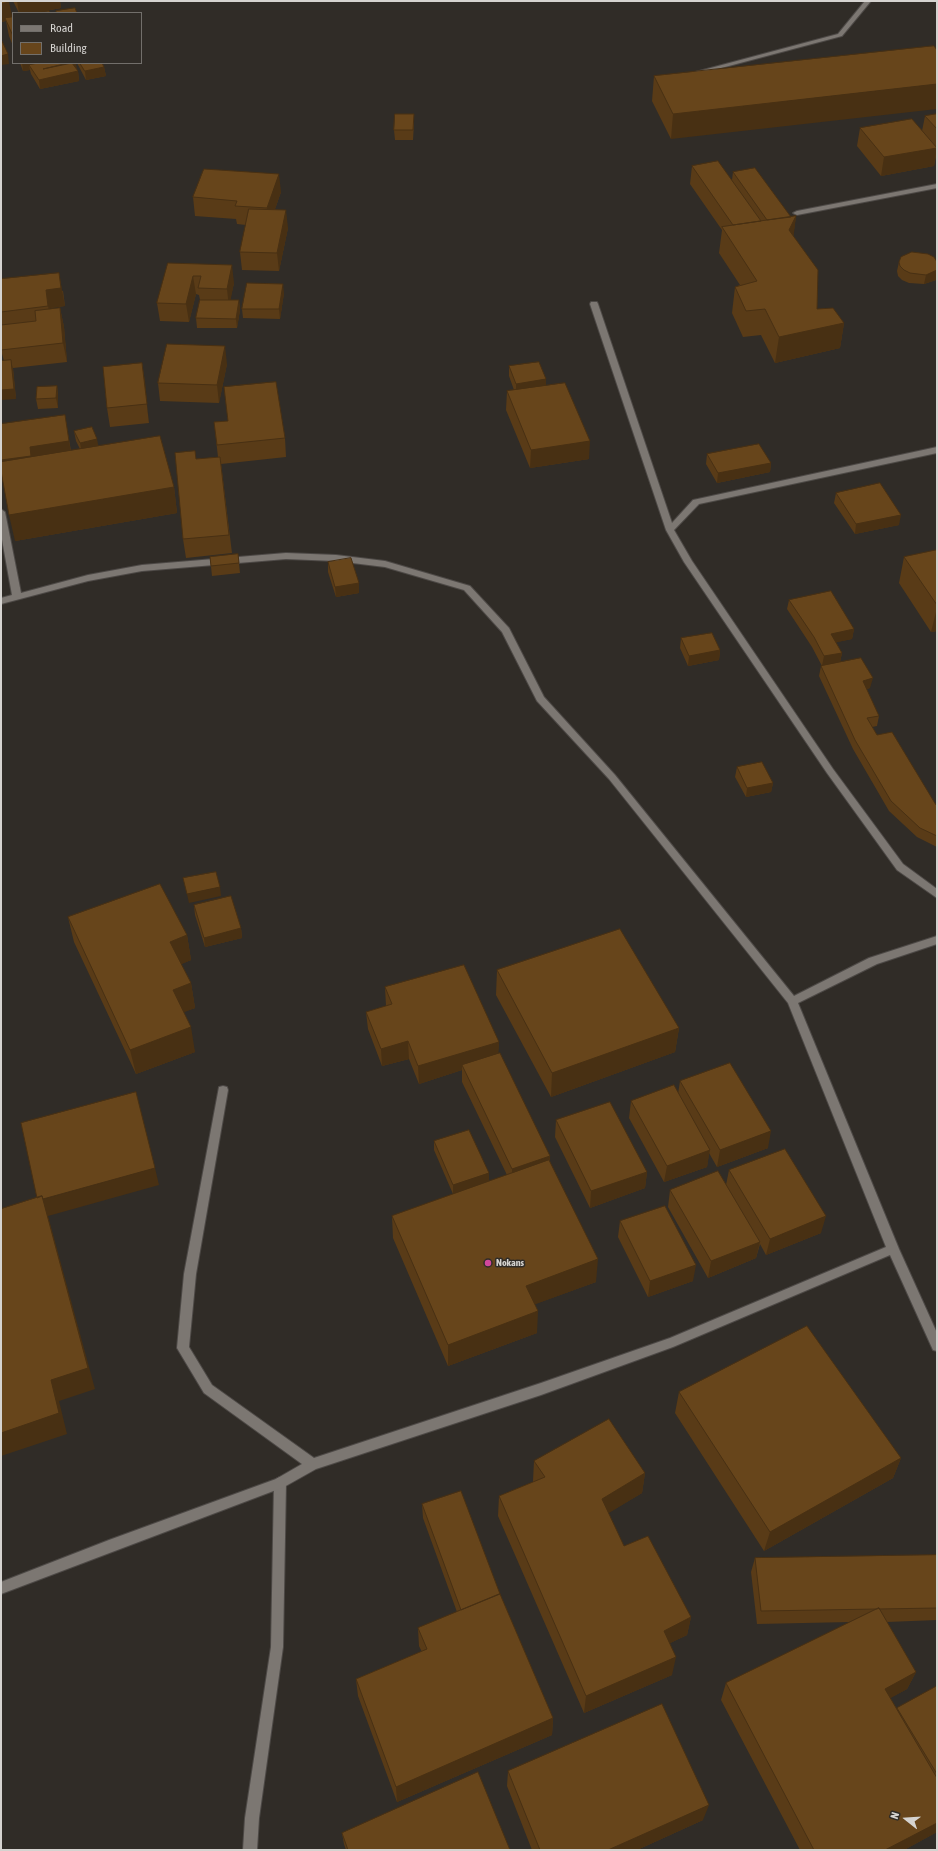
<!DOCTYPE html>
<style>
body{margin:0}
#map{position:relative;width:938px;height:1851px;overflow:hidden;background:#302c27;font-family:"Asap Condensed",sans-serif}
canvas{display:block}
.frame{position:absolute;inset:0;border:2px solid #d5d3d0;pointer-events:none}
.legend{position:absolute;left:12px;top:12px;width:130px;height:52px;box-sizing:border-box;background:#302c27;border:1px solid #726f6b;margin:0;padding:5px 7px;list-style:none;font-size:12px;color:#d5d3d0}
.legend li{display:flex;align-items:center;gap:8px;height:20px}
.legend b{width:20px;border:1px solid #726f6b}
.north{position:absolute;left:886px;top:1799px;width:40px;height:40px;-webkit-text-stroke:3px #302c27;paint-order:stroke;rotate:287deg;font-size:11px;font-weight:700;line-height:16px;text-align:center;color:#d5d3d0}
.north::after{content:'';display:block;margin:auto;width:14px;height:18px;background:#d5d3d0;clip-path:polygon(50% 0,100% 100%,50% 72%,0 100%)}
</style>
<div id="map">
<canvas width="938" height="1851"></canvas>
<div class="frame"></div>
<ul class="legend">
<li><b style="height:5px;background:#7c7772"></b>Road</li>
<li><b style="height:11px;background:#67451b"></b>Building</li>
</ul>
<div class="north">N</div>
</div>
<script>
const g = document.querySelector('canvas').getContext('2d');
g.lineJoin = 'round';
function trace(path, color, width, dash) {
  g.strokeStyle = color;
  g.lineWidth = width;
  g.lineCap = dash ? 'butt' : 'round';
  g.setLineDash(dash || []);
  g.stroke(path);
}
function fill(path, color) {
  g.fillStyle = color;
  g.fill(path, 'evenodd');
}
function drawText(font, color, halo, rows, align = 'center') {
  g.font = font + ' "Asap Condensed",sans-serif';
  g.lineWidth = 3;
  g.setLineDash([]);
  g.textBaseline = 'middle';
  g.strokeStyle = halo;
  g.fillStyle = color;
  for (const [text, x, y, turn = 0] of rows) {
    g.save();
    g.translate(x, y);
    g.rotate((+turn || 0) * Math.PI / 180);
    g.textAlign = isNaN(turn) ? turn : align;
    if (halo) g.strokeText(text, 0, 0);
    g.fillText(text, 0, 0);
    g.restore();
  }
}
const lane = new Path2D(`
 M865 1H871L842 36 691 76 688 74 838 34Z
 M280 1477 284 1479 286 1483 283 1647 259 1818 257 1850H243L245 1818 271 1647 274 1483 276 1479Z`);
const street = new Path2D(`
 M937 184V188L797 215 793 213 797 211Z
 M591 302H597L598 304 672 523 693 500 937 447V453L699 504 674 530 692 561 833 769 903 864 937 889V898L897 870 827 773 684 562 666 530 590 304Z
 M1 509 5 512 21 593 88 575 142 565 286 553 336 555 385 561 470 586 509 628 544 697 615 775 794 996 869 958 937 936V944L877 964 798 1003 899 1249 937 1333V1351L933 1350 890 1255 673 1347 541 1395 316 1469 284 1487 1 1594V1582L109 1540 276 1479 302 1464 204 1393 177 1348 184 1274 219 1087 223 1086 227 1087 228 1090 196 1274 189 1347 212 1385 314 1458 541 1383 670 1338 886 1247 788 1003 609 779 537 701 502 632 464 590 385 567 336 561 286 559 142 571 88 581 1 604V598L12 595 1 534Z`);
const wall = new Path2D(`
 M1 1 12 17H13V46L9 36 6 21 1 22Z
 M13 1H60L61 8 34 13H19Z
 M937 50 671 139 652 101 654 76Z
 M20 63H76V69L78 71 79 81 40 89 31 74 30 70 23 71Z
 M77 63H102L104 67 106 76 86 80Z
 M937 114V151L934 166 881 176 857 146 860 128 922 131 925 116Z
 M414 123 413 140H395L394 130Z
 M692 166 732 180 733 172 791 217 796 216 793 237 817 309 844 323 840 348 775 363 761 335 743 337 732 313 735 287 740 285 719 253 722 230 690 184Z
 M281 192 275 209 288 228 279 271 242 270 240 252 246 225 237 224 236 219 195 216 193 197Z
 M899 262H937V276L936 280 924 284 909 283 902 280 898 276 897 271Z
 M168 263 234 283 230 300H239L240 310 237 328H197L196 318 200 300 199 295 196 294 189 322 160 321 157 303Z
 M1 279 63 291 65 306 50 308V309L60 308 64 327 67 362 13 368 16 399 4 361 1 350Z
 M284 293 280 319 243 318 242 309Z
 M142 363 149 423 110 427 107 408Z
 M227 364 219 403 160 401 158 383Z
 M509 366 546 386 589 459 530 468 506 410 507 391 514 390 509 376Z
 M57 386 58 396V408L38 409 36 399Z
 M228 421 285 438 286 457 221 464 232 553 186 558 183 539 196 459 218 457 214 422Z
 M74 431 98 446 174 487 177 513 15 541 68 434 71 451 80 449 76 441Z
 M707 454 771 463 770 472 717 483 706 464Z
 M836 493 899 525 855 534 834 503Z
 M937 550V631L931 632 899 583 904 557Z
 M238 554 240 573 212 576 210 557Z
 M328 562 359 583V593L336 597 328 572Z
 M789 600 854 629 852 639 836 642 842 653 840 662 870 688 866 689 879 716 877 726 872 727 877 735 937 806V847L917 837 889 811 853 749 819 676 821 666H822L812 647 787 609Z
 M681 638 720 650 719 660 688 666 680 648Z
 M737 767 773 783 771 792 746 797 735 777Z
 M194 905 241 928 242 938 205 947 195 915Z
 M68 917 187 935 191 960 181 964 191 983 195 1008 183 1012 195 1052 136 1074 74 942Z
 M497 970 679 1028 675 1052 551 1097 496 995Z
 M385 987 499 1042 498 1053 550 1156V1162L596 1282 535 1304 537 1333 448 1366 393 1238 392 1216 453 1194 434 1150V1141L489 1181 507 1175 462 1082V1070L419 1084 409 1059 382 1066 368 1029 366 1012 386 1006Z
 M680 1081 768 1148 717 1167 709 1153 707 1167 664 1182 629 1118 631 1101 678 1094Z
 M556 1120 647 1172 645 1188 590 1208 555 1137Z
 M729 1170 821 1233 766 1255 760 1244 756 1258 708 1278 668 1207 670 1190 726 1185Z
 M620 1221 693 1281 648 1297 618 1237Z
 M679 1392 901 1458 893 1478 764 1551 675 1413Z
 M534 1461 645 1473 642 1493 608 1513 624 1546 691 1617 687 1635 670 1643 672 1675 584 1713 498 1516 499 1496 533 1482V1481Z
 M422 1504 500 1594 553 1718 552 1735 397 1802 358 1696 356 1679 422 1652 419 1646 418 1628 457 1612 423 1518Z
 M937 1555V1620L887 1622 916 1672 907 1689 890 1698 897 1709 937 1686V1832L904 1850H800L721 1700 726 1683 850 1622 757 1624 751 1572 755 1558Z
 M508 1771 703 1820 637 1850H532L507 1786Z
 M342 1833 510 1850H346L344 1844Z`);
const shadedWall = new Path2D(`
 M17 1H60L61 8 34 13H19Z
 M9 2 13 20 5 18 6 21 1 22V4Z
 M8 54 9 64 1 65V56Z
 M22 63H76L77 70 29 65 30 70 23 71Z
 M104 67 106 76 86 80 85 71Z
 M78 71 79 81 40 89 39 80Z
 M937 84V109L671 139 673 114Z
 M937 148 934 166 881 176 884 157Z
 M279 174 281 192 269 226 267 208Z
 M286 210 288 228 279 271 277 253Z
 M796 216 793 241 770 245Z
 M232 265 234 283 229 308 227 289Z
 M937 270V276L936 280 924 284 926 275Z
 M59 273 65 306 50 308 52 325 48 306 46 290Z
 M193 276 196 294 189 322 186 304Z
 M283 284 284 293 280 319 279 309Z
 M239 300 240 310 237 328 236 319Z
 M60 308 64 327 67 362 63 343Z
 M844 323 840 348 775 363 779 337Z
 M225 346 227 364 219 403 217 385Z
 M11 360 13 370 16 399 1 400V390Z
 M142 363 145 381 149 423 147 404Z
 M546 379V389L516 393V384Z
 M57 386 58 396V408L56 398Z
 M65 415 72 460 1 463V460L30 447Z
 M97 439 99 449 82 453 80 443Z
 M590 441 589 459 530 468 531 450Z
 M771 463 770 472 717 483 718 473Z
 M174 487 177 513 15 541 9 515Z
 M901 515 899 525 855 534 856 524Z
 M359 583V593L336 597 335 587Z
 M937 608V631L931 632Z
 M854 629 852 639 829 644 831 634Z
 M720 650 719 660 688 666 689 656Z
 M842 653 840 662 822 666 824 656Z
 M873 678 870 688 861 691 863 681Z
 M773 783 771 792 746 797 747 788Z
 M220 887 221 896 189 903 187 894Z
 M241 928 242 938 205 947 204 938Z
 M187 935 191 960 175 967 170 942Z
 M191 983 195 1008 177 1015 173 990Z
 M191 1027 195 1052 136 1074 130 1050Z
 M679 1028 675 1052 551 1097 552 1073Z
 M408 1041 409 1059 382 1066 381 1049Z
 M499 1042 498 1059 462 1065V1070L419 1084 418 1066Z
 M771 1131 768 1148 717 1167 720 1150Z
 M710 1150 707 1167 664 1182 667 1166Z
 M550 1156 549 1173 512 1186V1169Z
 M155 1168 159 1185 48 1216 95 1389 59 1401 67 1434 1 1456V1433L51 1380 37 1201Z
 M647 1172 645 1188 590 1208 591 1191Z
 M489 1173V1181L453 1194V1185Z
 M826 1216 821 1233 766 1255 770 1239Z
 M760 1242 756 1258 708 1278 711 1261Z
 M598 1259 596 1282 525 1308 526 1286Z
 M696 1265 693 1281 648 1297 650 1281Z
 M538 1311 537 1333 448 1366V1345Z
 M901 1458 893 1478 764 1551 770 1532Z
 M645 1473 642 1493 599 1519 602 1499Z
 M691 1617 687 1635 660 1648 664 1631Z
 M676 1657 672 1675 584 1713 586 1696Z
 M916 1672 907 1689 876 1706 885 1689Z
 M553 1718 552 1735 397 1802 396 1787Z
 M709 1805 703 1820 637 1850H608Z
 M937 1823V1832L904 1850H885Z`);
const building = new Path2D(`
 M1 1H9V2L1 4Z
 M75 8 77 13H56V11Z
 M49 11 50 13H36Z
 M13 17V36L5 18Z
 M1 41H2L8 54 1 56Z
 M934 46 937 50V84L673 114 654 76Z
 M39 63H68L43 69 72 63 78 71 39 80 29 65Z
 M80 63H102L104 67 85 71Z
 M395 114H414L413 130H394Z
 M937 114V129L925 116Z
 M912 119 937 148 884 157 860 128Z
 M718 161 761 221 733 225 692 166Z
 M755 168 791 217 767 220 733 172Z
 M204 169 279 174 267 208 235 206 237 201 193 197Z
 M249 209 286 210 277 253 240 252Z
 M796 216 789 230 818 270 817 309 833 308 844 323 779 337 765 309 746 311 735 287 757 281 722 227Z
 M912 252 928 254 934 257 937 262V270L926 275 910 273 904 270 900 266 899 262 901 257Z
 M168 263 232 265 227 289 198 288 201 276H193L186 304 157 303Z
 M59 273 61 288 46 290 48 306 1 312V279Z
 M247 283 283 284 279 309H242Z
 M200 300H239L236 319 196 318Z
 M60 308 63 343 1 350V325L36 321 35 311Z
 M167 344 225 346 217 385 158 383Z
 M11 360 14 389 1 390V361Z
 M539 362 546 379 516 384 509 366Z
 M142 363 147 404 107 408 103 367Z
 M276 382 285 438 217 445 214 422 228 421 224 387Z
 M565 383 590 441 531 450 507 391Z
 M57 386 56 398 36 399 37 387Z
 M65 415 69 441 30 447 31 456 1 460V424Z
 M92 427 97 439 80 443 74 431Z
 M160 436 174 487 9 515 1 471V462Z
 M759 444 771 463 718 473 707 454Z
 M195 451 196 459 220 457 229 535 183 539 175 453Z
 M880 483 901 515 856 524 836 493Z
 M937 550V605L904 557Z
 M238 554 239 563 211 566 210 557Z
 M351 558 359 583 335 587 328 562Z
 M831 591 854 629 831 634 842 653 824 656 814 637 789 600Z
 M712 633 720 650 689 656 681 638Z
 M861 658 873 678 863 681 879 716 867 718 877 735 892 732 936 805 937 806V836L920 828 891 801 855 740 821 666Z
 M762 762 773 783 747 788 737 767Z
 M216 872 220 887 187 894 183 878Z
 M160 884 187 935 170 942 191 983 173 990 191 1027 130 1050 68 917Z
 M231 896 241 928 204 938 194 905Z
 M620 929 679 1028 552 1073 497 970Z
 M464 965 499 1042 418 1066 408 1041 381 1049 366 1012 392 1004 385 987Z
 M500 1053 550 1156 512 1169 462 1065Z
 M730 1063 771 1131 720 1150 680 1081Z
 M674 1085 710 1150 667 1166 631 1101Z
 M136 1092 155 1168 43 1199 42 1196 37 1198 21 1123Z
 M610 1102 647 1172 591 1191 556 1120Z
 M469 1130 489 1173 453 1185 434 1141Z
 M785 1149 826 1216 770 1239 729 1170Z
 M549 1160 598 1259 526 1286 538 1311 448 1345 392 1216Z
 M718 1171 760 1242 711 1261 670 1190Z
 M42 1196 88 1368 51 1380 59 1413 1 1433V1209Z
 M665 1206 696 1265 650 1281 620 1221Z
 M807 1326 901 1458 770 1532 679 1392Z
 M609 1419 645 1473 602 1499 624 1546 648 1536 691 1617 664 1631 676 1657 586 1696 499 1496 545 1477 534 1461Z
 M461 1491 500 1594 461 1610 422 1504Z
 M937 1555V1608L879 1609V1608L877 1609 761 1611 755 1558Z
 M500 1594 553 1718 396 1787 356 1679 427 1649 418 1628Z
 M879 1608 916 1672 885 1689 937 1778V1823L885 1850H814L726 1683Z
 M937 1686V1774L897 1708Z
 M662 1704 709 1805 608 1850H540L508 1771Z
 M478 1772 510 1850H348L342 1833Z`);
const markers = [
 [488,1263,4,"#d1479c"]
];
const poiNames = [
 ["Nokans",496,1263]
];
trace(lane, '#4d4946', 2);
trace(street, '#4d4946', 2);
fill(lane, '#7c7772');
fill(street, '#7c7772');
fill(wall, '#593b17');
fill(shadedWall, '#483013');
fill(building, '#67451b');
trace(building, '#483013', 1);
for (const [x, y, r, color] of markers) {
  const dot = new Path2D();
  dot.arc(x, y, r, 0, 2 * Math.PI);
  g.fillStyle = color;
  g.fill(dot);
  trace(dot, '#302c27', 1.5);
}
drawText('bold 10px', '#d5d3d0', '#302c27', poiNames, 'left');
</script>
